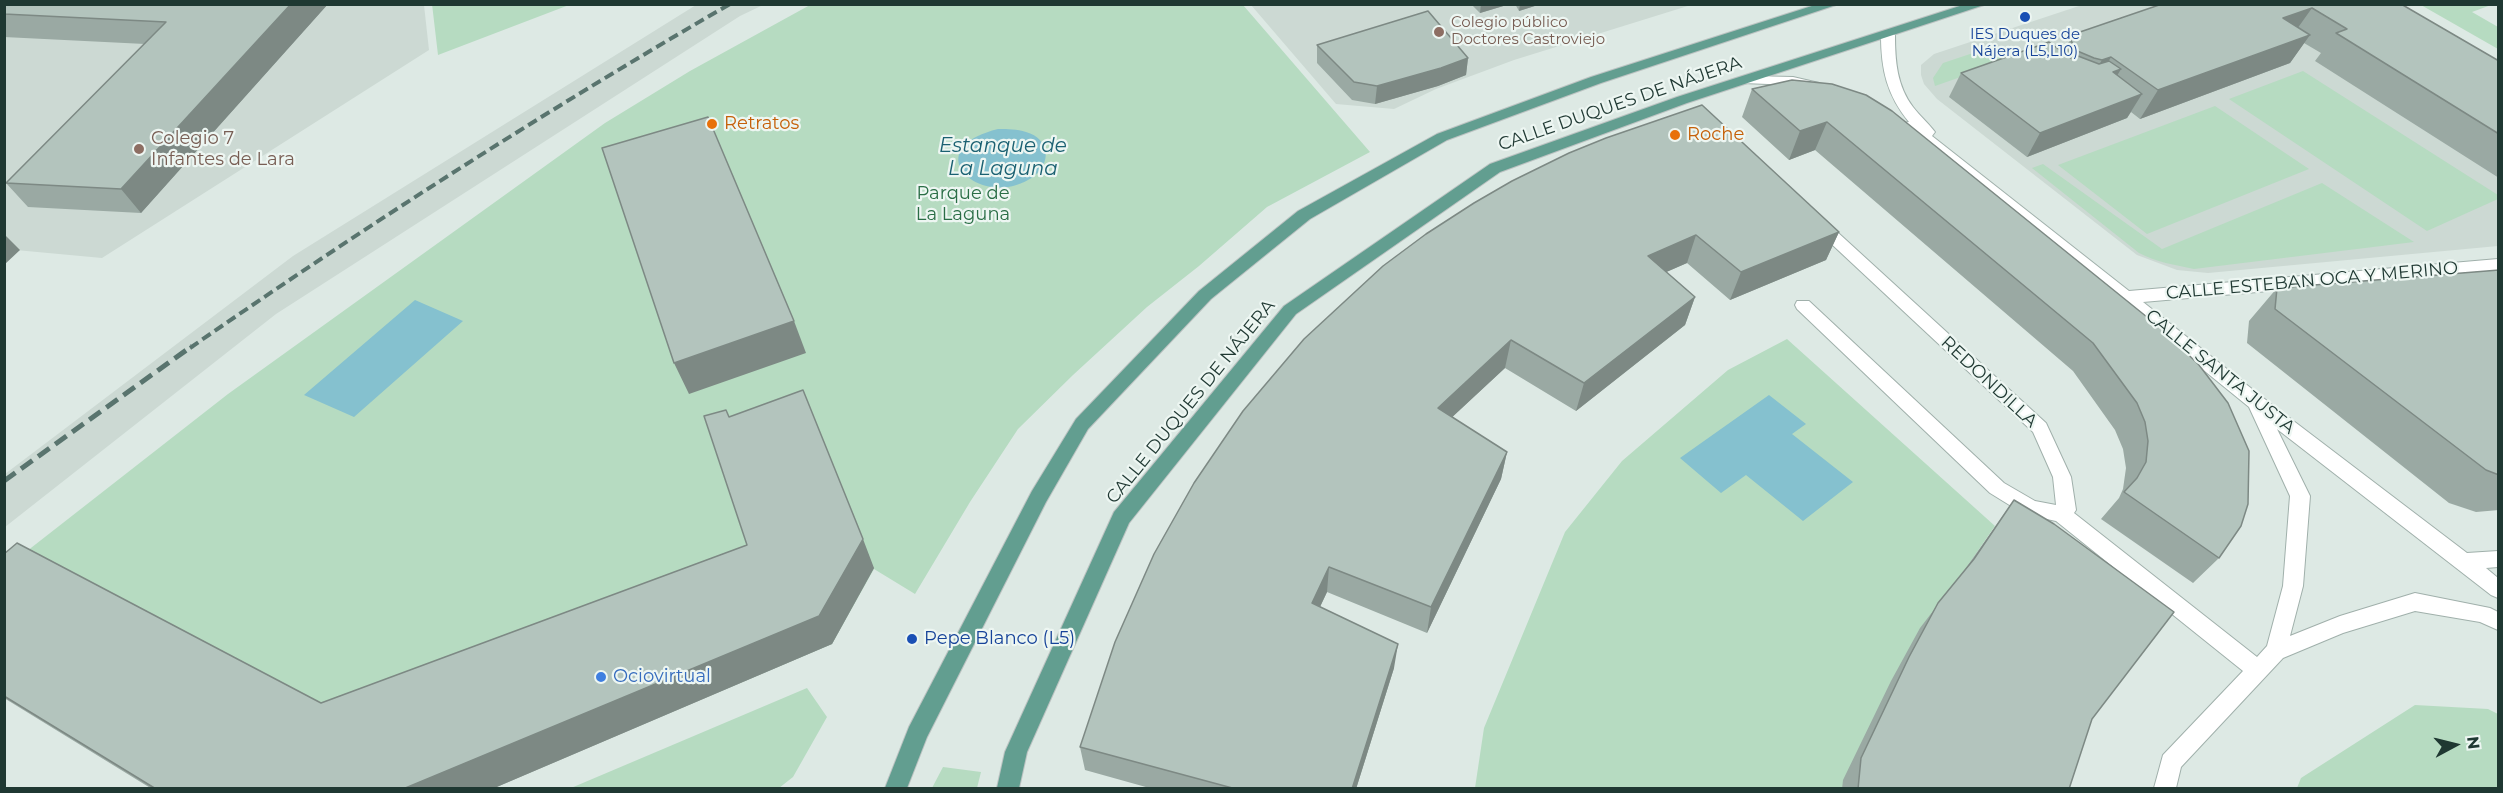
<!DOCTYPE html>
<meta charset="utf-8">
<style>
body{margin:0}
#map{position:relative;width:2503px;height:793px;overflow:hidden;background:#dde9e4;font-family:Montserrat,sans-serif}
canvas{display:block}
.frame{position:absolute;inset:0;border:6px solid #1f3832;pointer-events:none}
.north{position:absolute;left:2425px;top:715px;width:60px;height:60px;-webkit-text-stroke:4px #edf6f2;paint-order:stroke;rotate:83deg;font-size:16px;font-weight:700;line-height:24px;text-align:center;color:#1f3832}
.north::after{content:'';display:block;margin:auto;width:21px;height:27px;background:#1f3832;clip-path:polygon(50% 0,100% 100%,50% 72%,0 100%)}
</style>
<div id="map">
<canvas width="2503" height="793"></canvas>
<div class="frame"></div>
<div class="north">N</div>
</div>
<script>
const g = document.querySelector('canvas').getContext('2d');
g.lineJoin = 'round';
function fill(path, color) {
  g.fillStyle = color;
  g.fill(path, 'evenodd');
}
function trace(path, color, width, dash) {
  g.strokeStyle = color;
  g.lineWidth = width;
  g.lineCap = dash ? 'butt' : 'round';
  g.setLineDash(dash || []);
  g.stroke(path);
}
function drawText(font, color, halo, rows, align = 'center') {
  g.font = font + ' Montserrat,sans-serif';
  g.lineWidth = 4.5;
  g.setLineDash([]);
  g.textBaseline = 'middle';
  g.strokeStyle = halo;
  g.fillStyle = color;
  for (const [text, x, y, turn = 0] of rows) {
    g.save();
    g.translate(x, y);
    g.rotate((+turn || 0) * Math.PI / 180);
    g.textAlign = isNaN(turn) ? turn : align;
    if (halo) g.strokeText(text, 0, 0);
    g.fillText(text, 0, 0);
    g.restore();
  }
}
const built = new Path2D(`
 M5 5H424L429 50 102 258 5 249Z
 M696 5H763L740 16 276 314 5 527V474L293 256Z
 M1251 5H1691L1514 60 1436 89 1394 109 1336 104Z
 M2082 5H2373L2498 96V246L2208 273 2177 270 2137 255 1937 99 1924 84 1921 75V65L1934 54Z`);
const green = new Path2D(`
 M432 4H569V5L438 55Z
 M810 5H1243L1370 152 1267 207 1199 266 1147 307 1073 375 1018 429 970 502 915 594 874 569 832 644 492 788 4 569 228 394 605 123 690 71Z
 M2421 5H2491L2472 12 2498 27V49Z
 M1991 47 2009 60 1935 86 1933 78 1943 63Z
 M2303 71 2498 195V199L2427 231 2229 99Z
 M2215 106 2309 169 2147 234 2058 165Z
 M2043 164 2162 249 2322 183 2414 242 2194 269C2175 265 2156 262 2139 253L2032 168Z
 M1787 339 1995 526 1955 584 1842 788H1475L1484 728 1565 532 1622 461 1728 370Z
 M807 688 827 717 793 777 779 788H571Z
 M2415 705 2488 709 2498 714V788H2297L2301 778Z
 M943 767 981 772 977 788H932Z`);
const water = new Path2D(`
 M998 129C1008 129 1017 129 1026 132 1050 139 1052 163 1033 177 982 212 914 150 998 129Z
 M415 300 463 321 354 417 304 395Z
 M1769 395 1806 424 1792 434 1853 482 1803 521 1746 475 1721 493 1680 458Z`);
const minor = new Path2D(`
 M1888 31 1895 35C1895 61 1897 86 1913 107 1920 116 1928 123 1935 132L1932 136 2129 291 2498 259V271L2143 302 2262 397 2467 553 2498 551V567L2486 568 2498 578V598L2491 595 2277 429 2310 496 2303 586 2290 636 2340 616 2415 593 2490 608 2498 612V630L2480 622 2415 611 2343 633 2283 658 2181 767 2176 788H2154L2163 755 2243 671 2056 521 2024 514 1990 493 1797 309 1795 305 1797 301H1809L2004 483 2035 501 2056 505 2053 477 2033 432 1809 223 1811 219H1823L2046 423 2071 477 2076 510 2074 513 2257 657 2267 646 2283 586 2290 496 2249 407 1939 155 1902 129 1900 126 1902 123 1909 122C1887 95 1881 70 1881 35Z
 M1748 76 1793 77 1819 83 1821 86 1814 90 1793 85 1743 83 1741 80 1743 77Z`);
const major = new Path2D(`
 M1818 4H1839L1601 83 1447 140 1310 219 1211 299 1088 429 1046 502 927 737 907 788H885L909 727 1032 491 1076 419 1199 291 1298 211 1437 134 1591 77Z
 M1966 4H1987L1687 103 1500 172 1296 314 1129 523 1027 752 1019 788H997L1005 752 1114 512 1284 306 1490 164 1677 97Z`);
const railFar1 = new Path2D(`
 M190 348C366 226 545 111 730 4`);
const rail = new Path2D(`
 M4 481 192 346`);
const wall = new Path2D(`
 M4 4H328L141 213 28 207 6 183 145 44 4 37Z
 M1471 4H1510L1480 13Z
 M1515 4H1541L1519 11Z
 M2162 4H2401L2499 61V178L2315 61 2321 53 2304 43 2290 63 2140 119 2131 112 2127 118 2027 157 1949 97 1961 73 2063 52 2072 36Z
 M1317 45 1468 58 1466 75 1438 86 1375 104 1352 100 1317 63Z
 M1792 80 2163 330 2219 558 2193 583 2101 519 2119 498 2123 489 2126 468 2123 449 2115 430 2073 371 1815 150 1789 160 1742 117 1752 89Z
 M1839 232 1826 260 1730 300 1687 263 1666 272 1695 297 1685 325 1576 411 1505 368 1452 417 1507 452 1501 479 1427 633 1327 592 1320 607 1394 668 1356 789H1153L1085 770 1080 747 1426 234Z
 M2499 270V510L2476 512 2449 503 2247 343 2249 321 2277 288Z
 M729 417 874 568 832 644 492 789H152L4 698V554L321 703 747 545Z
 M2014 500 2069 789H1842L1843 780 1891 681 1920 628 1963 572Z`);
const shadedWall = new Path2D(`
 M291 4H328L141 213 121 189Z
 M1481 4H1510L1480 13Z
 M1520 4H1541L1519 11Z
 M2312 8 2292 36 2283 18Z
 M2310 35 2290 63 2140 119 2158 90Z
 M2111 57 2095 85 2085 88 2102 60Z
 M1468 58 1466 75 1438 86 1375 104 1377 86Z
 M2121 69 2107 93 2113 72Z
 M2142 94 2127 118 2027 157 2040 133Z
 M1827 122 1815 150 1789 160 1800 131Z
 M1839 232 1826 260 1730 300 1741 272Z
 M4 234 20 250 4 265Z
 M1696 235 1687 263 1639 284 1648 256Z
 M1695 297 1685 325 1576 411 1584 383Z
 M794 321 806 353 689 394 674 363Z
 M1511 340 1505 368 1433 435 1438 408Z
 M1507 452 1501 479 1427 633 1431 607Z
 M863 539 874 568 832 644 492 789H403Z
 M1329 567 1327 592 1310 628 1312 603Z
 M1398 644 1394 668 1356 789H1352Z`);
const building = new Path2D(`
 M4 4H291L121 189 6 183 166 22 4 14Z
 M2162 4H2401L2499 61V134L2336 33 2347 29 2312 8 2283 18 2310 35 2158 90 2111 57 2102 60 2094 58 2075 50 2071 40 2072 36 2080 32Z
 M1428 11 1468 58 1441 68 1377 86 1354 82 1317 45Z
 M2049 42 2072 59 2078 56 2099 64 2109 61 2121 69 2113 72 2142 94 2040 133 1961 73Z
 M1792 80 1832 84 1866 95 1892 111 2163 330 2199 365 2228 403 2249 451 2248 504 2241 526 2219 558 2124 492 2137 478 2146 462 2148 441 2145 422 2137 403 2093 343 1827 122 1800 131 1752 89Z
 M1702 105 1839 232 1741 272 1696 235 1648 256 1695 297 1584 383 1511 340 1438 408 1507 452 1431 607 1329 567 1312 603 1398 644 1352 789H1236L1080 747 1115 642 1154 554 1194 483 1243 411 1304 339 1383 266 1426 234 1474 203 1512 181 1569 153 1606 138Z
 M708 117 794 321 674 363 602 148Z
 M2499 270V475L2486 470 2275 309 2277 288Z
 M803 390 863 539 819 616 403 789H156L4 696V554L17 543 321 703 747 545 704 416 726 410 729 417Z
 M2014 500 2054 524 2174 612 2092 719 2069 789H1858L1861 758 1909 657 1938 603 1974 559Z`);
const markers = [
 [2025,17,6,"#1a4fb4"],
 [1439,32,6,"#8d6e63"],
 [712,124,6,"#e8710a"],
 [1675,135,6,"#e8710a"],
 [139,149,6,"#8d6e63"],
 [912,639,6,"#1a4fb4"],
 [601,677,6,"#3f7fe0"]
];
const farEducationnames = [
 ["Colegio público",1451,23],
 ["Doctores Castroviejo",1451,40]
];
const farTransitnames = [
 ["IES Duques de",2025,35],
 ["Nájera (L5,L10)",2025,52]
];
const streetNames = [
 ["CALLE DUQUES DE NÁJERA",1620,104,-19],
 ["CALLE ESTEBAN OCA Y MERINO",2312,281,-5],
 ["CALLE SANTA JUSTA",2220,372,39],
 ["REDONDILLA",1989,382,43],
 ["CALLE DUQUES DE NÁJERA",1191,402,-51]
];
const foodNames = [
 ["Retratos",724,124],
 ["Roche",1687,135]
];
const educationNames = [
 ["Colegio 7",151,139],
 ["Infantes de Lara",151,160]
];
const parkNames = [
 ["Parque de",963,194],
 ["La Laguna",963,215]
];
const transitNames = [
 ["Pepe Blanco (L5)",924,639]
];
const shopNames = [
 ["Ociovirtual",613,677]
];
const waterNames = [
 ["Estanque de",1003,146],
 ["La Laguna",1003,169]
];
fill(built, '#ccd9d3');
fill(green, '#b6dbc1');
fill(water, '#85c1cf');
trace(minor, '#a0b0ab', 2);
trace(major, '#bcc3c2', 2);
fill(minor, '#fff');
fill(major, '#629e90');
trace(railFar1, '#59746e', 4, [10, 5]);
trace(rail, '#59746e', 5, [14, 7]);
fill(wall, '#9aa9a3');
fill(shadedWall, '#7d8984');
fill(building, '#b3c4bd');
trace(building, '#7d8984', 1.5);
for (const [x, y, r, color] of markers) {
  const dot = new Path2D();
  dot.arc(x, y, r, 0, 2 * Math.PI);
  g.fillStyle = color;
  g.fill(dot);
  trace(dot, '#edf6f2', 2);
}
drawText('15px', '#785e54', '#edf6f2', farEducationnames, 'left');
drawText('15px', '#164399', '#edf6f2', farTransitnames);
drawText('18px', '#1f3832', '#edf6f2', streetNames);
drawText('18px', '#c56008', '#edf6f2', foodNames, 'left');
drawText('18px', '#785e54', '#edf6f2', educationNames, 'left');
drawText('18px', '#2a6e46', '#edf6f2', parkNames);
drawText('18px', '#164399', '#edf6f2', transitNames, 'left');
drawText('18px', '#366cbe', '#edf6f2', shopNames, 'left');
drawText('italic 20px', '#1b6172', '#edf6f2', waterNames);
</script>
